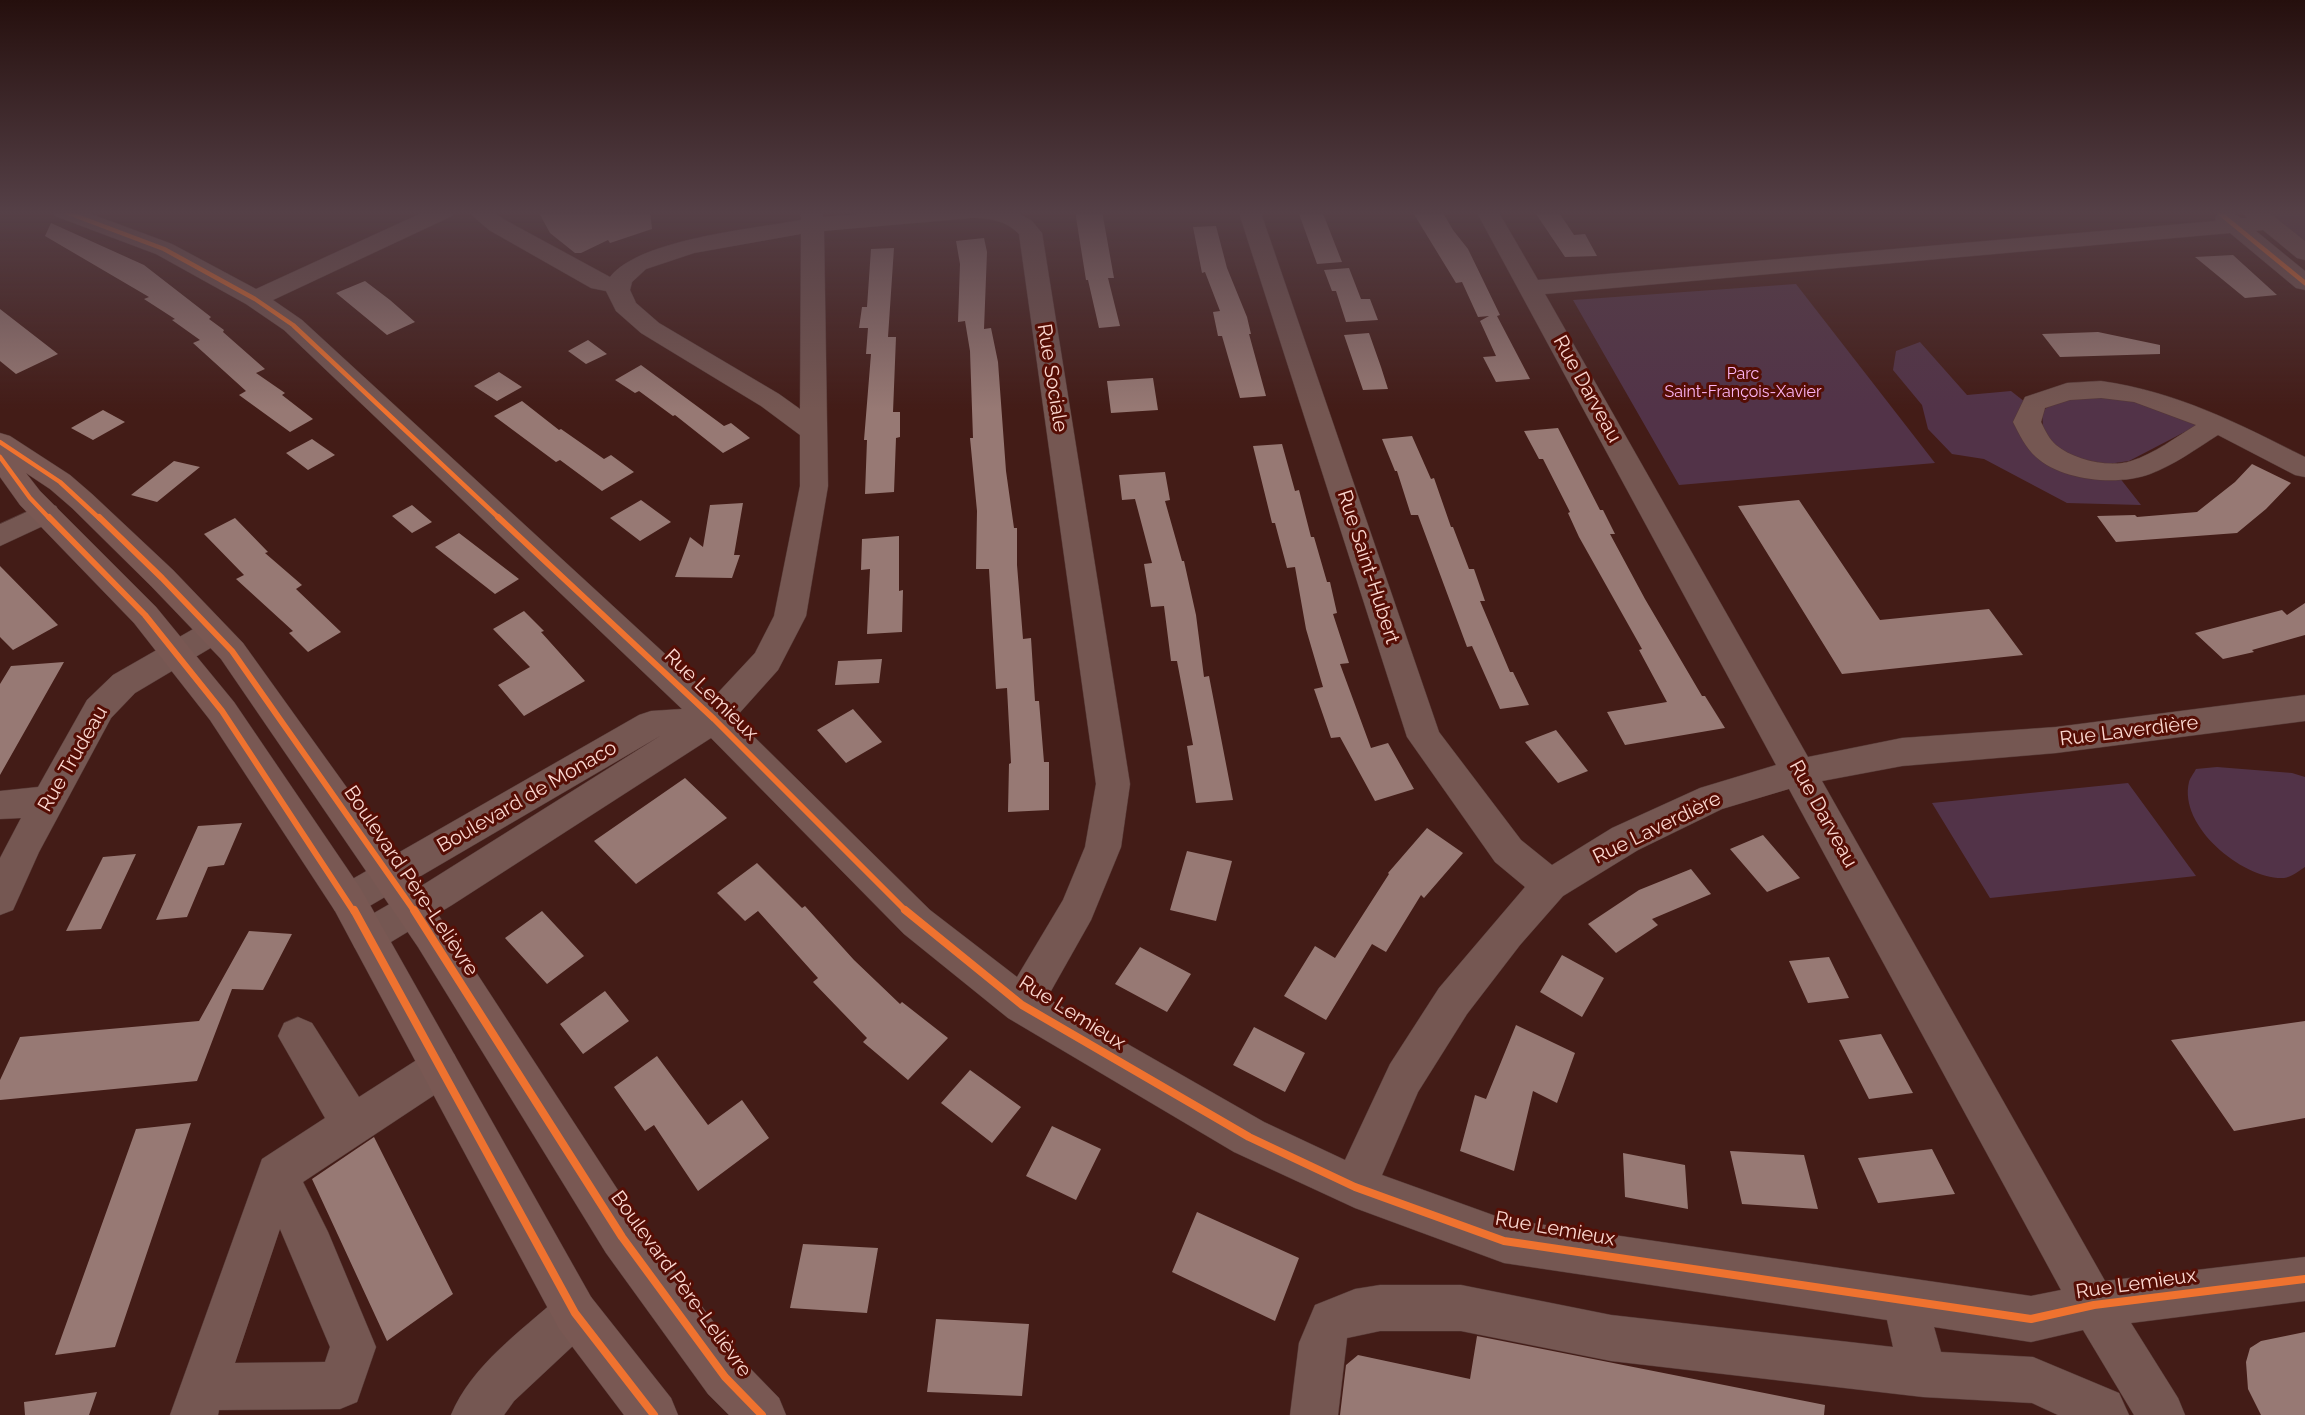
<!DOCTYPE html>
<meta charset="utf-8">
<style>
body{margin:0}
canvas{display:block;background:#431c17}
</style>
<canvas width="2305" height="1415"></canvas>
<script>
const g = document.querySelector('canvas').getContext('2d');
g.lineJoin = 'round';
function fill(path, color) {
  g.fillStyle = color;
  g.fill(path, 'evenodd');
}
function trace(path, color, width, dash) {
  g.strokeStyle = color;
  g.lineWidth = width;
  g.lineCap = dash ? 'butt' : 'round';
  g.setLineDash(dash || []);
  g.stroke(path);
}
function drawText(font, color, halo, rows, align = 'center') {
  g.font = font + ' Raleway,sans-serif';
  g.lineWidth = 6;
  g.setLineDash([]);
  g.textBaseline = 'middle';
  g.strokeStyle = halo;
  g.fillStyle = color;
  for (const [text, x, y, turn = 0] of rows) {
    g.save();
    g.translate(x, y);
    g.rotate((+turn || 0) * Math.PI / 180);
    g.textAlign = isNaN(turn) ? turn : align;
    if (halo) g.strokeText(text, 0, 0);
    g.fillText(text, 0, 0);
    g.restore();
  }
}
const green = new Path2D(`
 M2265 211H2305V243L2268 214Z
 M1796 284 1935 463 1679 485 1573 300Z
 M1920 342 1967 395 2011 391 2025 402 2040 456 2119 477 2141 505 2067 503 1984 459 1952 454 1928 429 1922 405 1893 370 1896 351Z
 M2087 395 2131 397 2198 425 2129 461 2108 464 2061 456 2043 428 2042 411 2057 401Z
 M2217 767 2292 773 2305 777V867C2299 871 2291 877 2284 878 2244 880 2178 827 2189 782 2190 778 2194 773 2196 769Z
 M2128 783 2196 876 1990 898 1932 803Z`);
const building = new Path2D(`
 M538 211H650L652 229 610 243 608 240 581 253H575L550 233Z
 M1075 211H1102L1114 278H1108L1120 326 1099 328 1088 280H1086Z
 M1298 211H1322L1342 262 1317 264Z
 M1412 211H1442L1453 230 1468 249 1500 315 1497 316 1530 379 1496 382 1483 357 1496 356 1480 321 1489 316 1478 317 1462 282 1456 283Z
 M1534 211H1558L1574 235 1585 234 1597 256 1565 257Z
 M51 223 144 265 211 317 209 319 224 330 223 332 265 369 256 373 285 393 282 395 313 419 290 432 239 395 246 391 193 343 200 340 172 320 175 319 144 299 149 297 45 236Z
 M1216 226 1227 268 1247 317 1251 334H1249L1266 396 1240 398 1222 336H1218L1213 312 1220 311 1205 272 1202 273 1193 227Z
 M984 238 987 252 984 329 991 328 998 362 1006 471 1014 528H1017V565L1023 639 1031 638 1035 701H1039L1044 762H1049V810L1008 812 1009 764 1011 763 1007 688 996 689 989 569H976L977 511 970 438H973L970 351 965 321 958 322 960 264 956 241Z
 M894 248 888 337H896L893 412H900V437L896 438 894 492 865 494 867 440H864L871 354H866L868 328H859L862 307H867L871 249Z
 M2233 255 2277 295 2245 298 2195 257Z
 M1349 268 1361 299H1370L1378 320 1346 322 1336 291H1332L1324 270Z
 M365 281 390 300 415 322 387 335 336 293Z
 M0 309 58 354 16 374 0 361Z
 M2098 332 2160 345V354L2060 357 2042 334Z
 M1369 333 1381 367 1388 389 1363 390 1344 335Z
 M588 340 607 354 586 364 568 351Z
 M641 365 724 426 731 423 750 438 723 453 675 415 673 416 639 391 635 393 615 380Z
 M499 372 522 387 497 401 474 386Z
 M1153 378 1158 410 1111 413 1107 381Z
 M522 401 559 430 561 429 604 459 611 455 634 472 602 491 560 460 556 462 494 416Z
 M103 410 125 422 93 440 71 428Z
 M1558 428 1600 510H1603L1615 534H1610L1645 599 1702 696H1705L1725 728 1625 745 1607 712 1667 702 1639 650 1642 649 1579 537 1568 513 1570 512 1543 459H1539L1524 431Z
 M1412 436 1431 479 1434 478 1451 527H1453L1469 569H1474L1485 601H1480L1510 672H1513L1529 705 1500 709 1472 646 1467 647 1418 515H1411L1397 471H1395L1382 439Z
 M312 439 335 455 308 470 286 453Z
 M1282 444 1295 491 1299 490 1311 537H1314L1327 582H1330L1337 613 1333 614 1349 663 1340 664 1371 748 1388 743 1414 789 1375 801 1340 737 1331 738 1314 689 1323 687 1306 629 1295 567 1287 568 1275 523H1272L1253 446Z
 M174 461 200 467 157 502 131 495Z
 M2252 464 2291 483 2266 509 2237 533 2116 542 2097 516 2135 515 2137 517 2197 512 2235 482Z
 M1165 472 1170 500 1165 501 1182 561H1184L1196 615 1204 677 1209 676 1233 800 1196 803 1187 746 1193 745 1177 661H1171L1164 606 1151 607 1144 564 1152 563 1135 499 1122 500 1119 475Z
 M641 500 671 522 640 541 610 518Z
 M1799 500 1880 620 1989 609 2023 655 1842 674 1738 506Z
 M743 503 734 555H740L732 578 675 577 690 537 703 547 710 505Z
 M412 505 432 522 412 533 392 516Z
 M235 518 268 552 265 553 302 585 296 589 341 632 308 652 289 633 293 631 236 579 244 575 204 534Z
 M459 533 519 579 495 594 435 547Z
 M899 536V591L903 590 902 632 867 634 870 569 861 570 862 539Z
 M0 566 58 625 13 650 0 637Z
 M2305 603V635L2252 650 2254 652 2223 659 2195 633 2282 610 2287 615Z
 M524 611 544 631 541 632 585 681 524 716 498 685 530 667 493 629Z
 M882 659 879 683 835 685 838 661Z
 M64 662 0 775V684L11 666Z
 M853 709 882 742 846 763 817 730Z
 M1556 730 1588 771 1558 783 1525 742Z
 M685 778 727 818 636 884 594 841Z
 M242 823 224 865 208 867 187 917 156 920 198 826Z
 M1427 828 1463 853 1424 898 1421 895 1386 952 1372 944 1326 1020 1284 996 1315 946 1335 958 1389 874 1388 873Z
 M1763 835 1800 878 1767 892 1730 849Z
 M1187 851 1232 861 1216 921 1170 910Z
 M136 854 101 929 66 931 103 857Z
 M757 863 802 908 805 906 854 960 900 1004 902 1002 948 1038 908 1080 863 1042 867 1038 813 982 818 978 758 911 745 921 717 893Z
 M1691 869 1711 894 1652 919 1658 925 1616 953 1588 924 1639 890Z
 M542 911 584 956 547 984 505 938Z
 M249 931 292 934 263 990 232 989 197 1081 0 1100V1080L20 1037 199 1021Z
 M1140 947 1191 974 1167 1012 1115 984Z
 M1562 955 1604 978 1582 1017 1540 992Z
 M1829 957 1849 998 1808 1003 1789 961Z
 M605 991 629 1021 583 1054 560 1024Z
 M2305 1021V1118L2234 1131 2171 1040Z
 M1516 1025 1575 1053 1557 1103 1533 1091 1514 1171 1460 1151 1475 1095 1486 1099Z
 M1254 1027 1305 1053 1285 1092 1233 1065Z
 M1881 1034 1913 1093 1869 1099 1839 1040Z
 M657 1056 708 1125 742 1100 769 1138 698 1191 654 1125 645 1131 614 1087Z
 M970 1070 1021 1107 992 1143 941 1103Z
 M191 1123 115 1347 55 1355 136 1129Z
 M1052 1126 1101 1149 1076 1200 1026 1176Z
 M374 1137 453 1294 387 1341 312 1179Z
 M1932 1149 1955 1194 1878 1203 1858 1158Z
 M1730 1151 1804 1155 1818 1209 1742 1204Z
 M1623 1153 1685 1165 1688 1209 1625 1197Z
 M1197 1212 1299 1258 1275 1321 1172 1272Z
 M803 1244 878 1248 867 1313 790 1308Z
 M936 1319 1029 1324 1022 1396 927 1392Z
 M2305 1332V1415H2261L2248 1389 2246 1362 2250 1348 2261 1341Z
 M1477 1336 1825 1405 1824 1415H1340L1346 1365 1358 1355 1470 1379Z
 M97 1392 89 1415H25L24 1402Z`);
const minor = new Path2D(`
 M52 211H83L172 244 256 289 426 211H455L452 216 273 300 302 320 713 698 755 653 774 616 800 486V435L761 406 641 333 616 311 606 291 591 288 489 230 467 211H492L505 220 610 277C640 239 753 229 801 220V211H823V217L895 211H1015L1032 221 1042 233 1130 784 1121 847 1091 920 1047 998 1264 1122 1345 1160 1390 1064 1439 988 1525 887 1495 862 1407 737 1240 216 1241 211H1263L1262 216 1439 732 1521 840 1552 865 1612 828 1700 788 1776 765 1476 211H1498L1538 280 2216 221 2215 218 2218 213C2228 211 2233 212 2241 218H2247L2242 211H2267L2305 241V260L2297 258 2263 230 2256 231 2305 271V290L2296 288 2230 233 1545 294 1808 757 1902 738 2056 727 2305 695V721L2056 753 1902 766 1822 781 2105 1281 2305 1257V1301L2131 1323 2178 1398 2185 1415H2134L2083 1330 2031 1342 1934 1327 1941 1352 2033 1357 2119 1393 2129 1415H2058L2032 1403 1923 1397 1611 1361 1461 1331H1380L1347 1338 1338 1415H1290L1299 1343 1315 1305 1355 1289 1380 1285H1461L1611 1315 1893 1347 1887 1320 1504 1263 1355 1208 1234 1152 1008 1018 904 934 711 738 452 905 381 948 368 953 355 948 349 936 355 924 426 883 660 736 361 911 348 916 335 911 329 900 335 889 639 715 651 711 682 709 284 330 246 304 156 254 55 216ZM971 218C990 218 1005 220 1019 234L1096 784 1085 847 1063 900 1017 977 930 910 735 718 778 670 806 616 828 486 824 231ZM801 234 800 409 779 394 659 323 636 303 630 290 632 282 646 269 694 253ZM1789 789 2061 1290 2031 1296 1504 1219 1382 1175 1418 1092 1467 1014 1520 945 1563 896 1638 850 1722 809Z
 M2101 381C2178 392 2237 423 2305 457V477L2295 475 2218 435C2196 449 2174 465 2150 474 2118 486 2062 481 2036 457 2026 448 2019 434 2013 422L2025 397 2067 383ZM2101 398 2134 402 2196 425C2176 437 2154 454 2131 461 2109 468 2074 460 2056 445 2049 439 2045 430 2041 422L2045 408 2070 400Z
 M46 503 56 506 60 513 56 520 0 546V524Z
 M213 620 224 624 229 632 224 640 135 693 111 718 39 852 13 910 0 915V858L21 818 0 819V791L38 787 87 700 113 675 202 624Z
 M298 1017 312 1023 359 1097 426 1054 440 1049 454 1054 460 1068 454 1082 303 1182 328 1232 376 1347 357 1402 340 1409 219 1410 218 1415H170L262 1159 325 1118 278 1036 284 1023ZM280 1229 330 1347 325 1362 235 1363Z
 M575 1290 591 1297 598 1313 591 1329 514 1401 504 1415H451C472 1365 520 1332 559 1297Z`);
const major = new Path2D(`
 M0 433 10 436 70 475 92 494 173 570 243 643 444 923 638 1221 742 1360 779 1398 786 1415H729L708 1394 606 1253 418 947 221 659 151 586 72 508 50 489 26 473 40 491 156 607 234 702 361 889 591 1297 671 1398 678 1415H624L559 1329 335 911 210 720 134 623 20 505 0 477Z`);
const cyclewayFar2 = new Path2D(`
 M63 211 164 249 255 299 293 325 500 519
 M2217 211 2305 283
 M0 442 60 482 100 519
 M0 457 30 498 50 519`);
const cyclewayFar1 = new Path2D(`
 M49 517 145 615 222 711 354 912
 M99 517 162 578 232 651 415 912
 M498 517 714 719 907 912`);
const cycleway = new Path2D(`
 M354 910 575 1313 654 1415
 M414 910 622 1237 725 1377 762 1415
 M905 910 1022 1005 1249 1137 1355 1187 1504 1241 2031 1319 2094 1305 2305 1279`);
const farParknames = [
 ["Parc",1743,374],
 ["Saint-François-Xavier",1743,392]
];
const streetNames = [
 ["Rue Sociale",1052,378,81],
 ["Rue Darveau",1587,389,61],
 ["Rue Saint-Hubert",1368,567,72],
 ["Rue Lemieux",711,695,44],
 ["Rue Laverdière",2129,731,-7],
 ["Rue Trudeau",73,759,-60],
 ["Boulevard de Monaco",527,797,-30],
 ["Rue Darveau",1823,814,61],
 ["Rue Laverdière",1657,828,-26],
 ["Boulevard Père-Lelièvre",411,881,56],
 ["Rue Lemieux",1072,1013,32],
 ["Rue Lemieux",1555,1229,10],
 ["Boulevard Père-Lelièvre",681,1284,54],
 ["Rue Lemieux",2136,1284,-8]
];
fill(green, '#523348');
fill(building, '#977974');
trace(minor, '#553835', 1);
trace(major, '#553835', 1);
fill(minor, '#755752');
fill(major, '#795853');
trace(cyclewayFar2, '#ef722f', 4.5);
trace(cyclewayFar1, '#ef722f', 6);
trace(cycleway, '#ef722f', 8);
const sky = g.createLinearGradient(0, 0, 0, 409);
sky.addColorStop(0, '#250f0d');
sky.addColorStop(0.52, '#554047');
sky.addColorStop(1, '#55404700');
g.fillStyle = sky;
g.fillRect(0, 0, 2305, 409);
drawText('16px', '#fdb4f3', '#550e05', farParknames);
drawText('20px', '#fcd8d1', '#550e05', streetNames);
</script>
